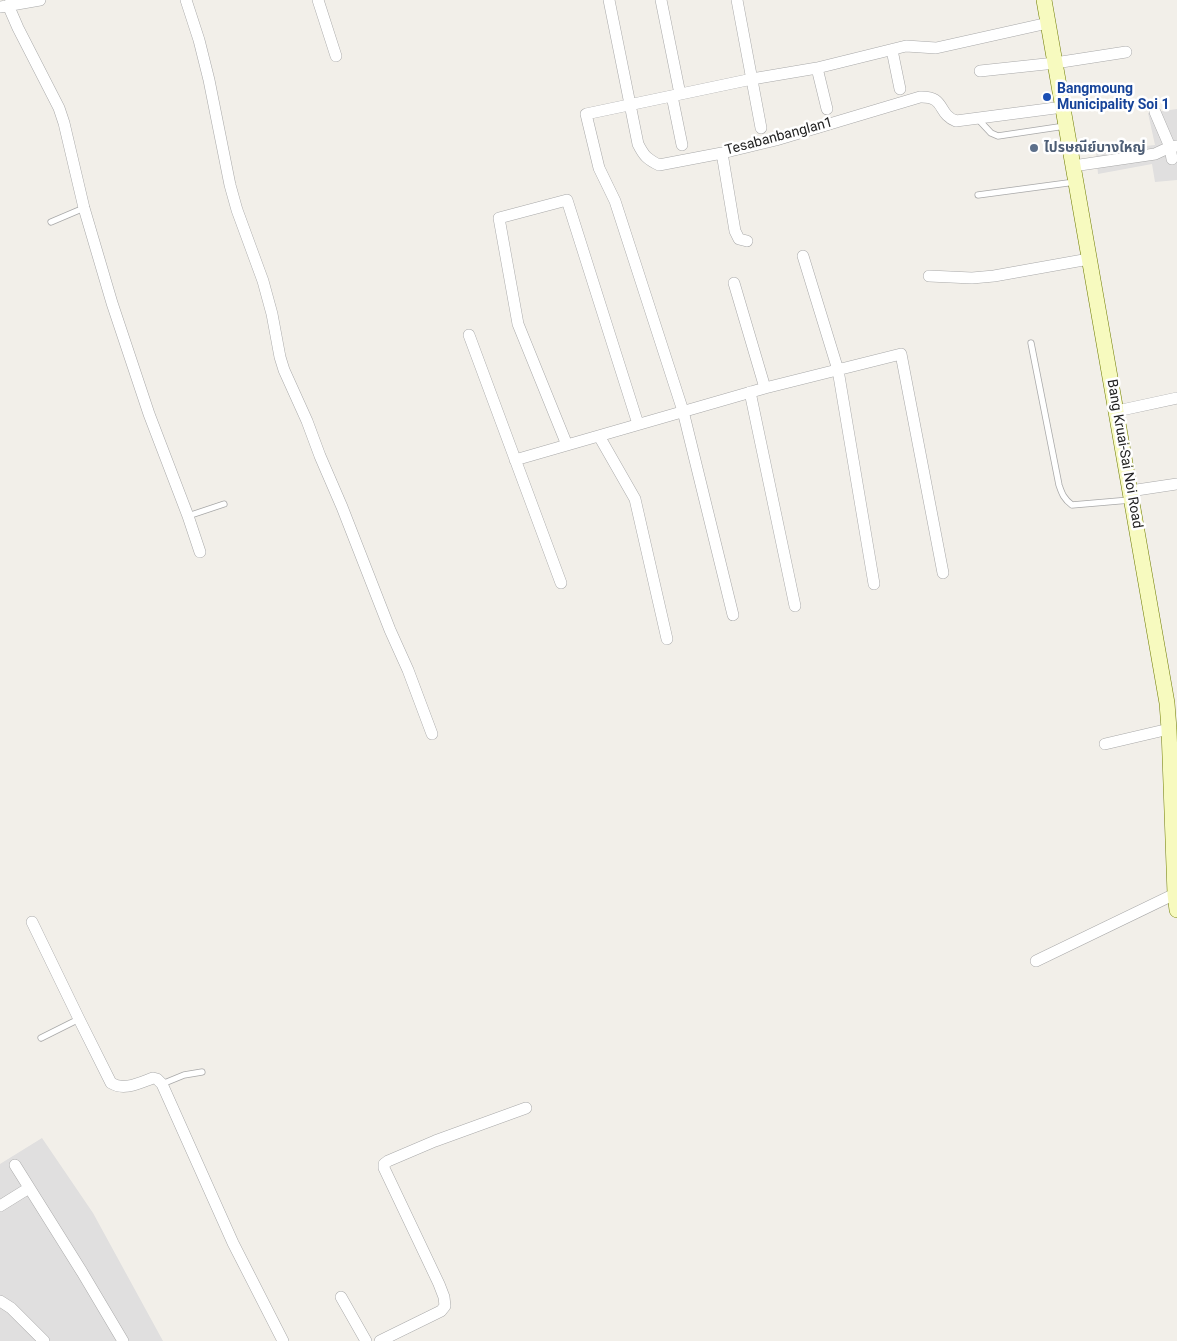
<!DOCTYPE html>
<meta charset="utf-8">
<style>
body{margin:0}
canvas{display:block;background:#f2efe9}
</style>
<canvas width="1177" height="1341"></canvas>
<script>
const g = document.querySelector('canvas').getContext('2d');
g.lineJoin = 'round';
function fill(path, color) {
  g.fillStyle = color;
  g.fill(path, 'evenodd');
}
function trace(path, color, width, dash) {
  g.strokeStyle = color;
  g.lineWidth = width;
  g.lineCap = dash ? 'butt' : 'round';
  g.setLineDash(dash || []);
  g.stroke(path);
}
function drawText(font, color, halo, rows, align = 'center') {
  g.font = font + ' Roboto,"Noto Sans Thai",sans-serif';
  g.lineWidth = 5;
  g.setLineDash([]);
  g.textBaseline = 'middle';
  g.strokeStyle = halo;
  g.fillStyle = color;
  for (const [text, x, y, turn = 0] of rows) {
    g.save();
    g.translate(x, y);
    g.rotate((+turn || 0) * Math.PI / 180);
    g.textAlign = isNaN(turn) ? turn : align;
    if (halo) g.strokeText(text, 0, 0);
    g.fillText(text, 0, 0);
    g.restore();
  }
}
const residential = new Path2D(`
 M1177 109V180L1155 182 1152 164 1098 174 1096 151 1155 145 1148 113Z
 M42 1138 93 1213 163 1341H0V1164Z`);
const lane = new Path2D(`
 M977 118 991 133 998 136 1065 126
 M978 195 1075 182
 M51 222 84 208
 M1031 343 1059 485C1062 494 1064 499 1072 505L1130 500
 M188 516 224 504
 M41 1038 79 1019
 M162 1084 184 1075 202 1072`);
const street = new Path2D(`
 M186 0 199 40 209 80 230 185 237 210 263 281 272 314 280 357 284 370 307 421 320 456 342 507 390 630 408 670 432 734
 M318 0 336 56
 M609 0 638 144C644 156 647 159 659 165L722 153 776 140 920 97C946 96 937 114 956 121L1063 107
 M661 0 680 94
 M737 0 761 128
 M8 5 18 28 59 108 64 123 84 208 112 303 149 414 188 516 200 552
 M0 7 40 0
 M892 50 900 89
 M817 68 827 109
 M980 71 1055 63 1126 52
 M672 96 682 145
 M1155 112 1170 147 1172 159
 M722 153 735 231 739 239 747 241
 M1073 166 1155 154 1170 147 1177 146
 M803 256 838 370 874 584
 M929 276 972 278 994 276 1089 259
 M734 283 765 388
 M469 335 561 583
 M750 392 795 606
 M1117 411 1177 398
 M599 436 635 499 667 639
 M567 445 518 324 499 218 567 200 638 424
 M515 460 765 388 901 354 943 573
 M1130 491 1177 484
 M733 615 683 411 615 201 599 168 586 114 752 79 817 68 906 46 936 48 1048 23
 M1105 744 1169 729
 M32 922 79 1019 111 1083C124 1091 139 1083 153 1078L157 1079 162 1084 233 1243 283 1341
 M1036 961 1177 893
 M15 1165 82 1272 123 1341
 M0 1206 29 1188
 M341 1297 366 1341
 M0 1301 11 1308 44 1341
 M380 1341 441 1311 445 1306 444 1297 439 1284 384 1168V1164L388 1161 435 1141 526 1108`);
const secondary = new Path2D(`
 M1044 0 1167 703 1169 729 1175 894 1177 910`);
const markers = [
 [1047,97,5,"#1a4fb4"],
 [1034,148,5,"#5c6f8a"]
];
const transitNames = [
 ["Bangmoung",1057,89],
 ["Municipality Soi 1",1057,105]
];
const streetNames = [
 ["Tesabanbanglan1",779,137,-15],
 ["Bang Kruai-Sai Noi Road",1124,454,80]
];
const serviceNames = [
 ["ไปรษณีย์บางใหญ่",1044,148]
];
fill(residential, '#e0dfdf');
trace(lane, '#a9a9a9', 7);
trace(street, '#a9a9a9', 12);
trace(secondary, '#707d05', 16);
trace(lane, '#fff', 5.5);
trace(street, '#fff', 11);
trace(secondary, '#f7fabf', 15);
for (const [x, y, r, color] of markers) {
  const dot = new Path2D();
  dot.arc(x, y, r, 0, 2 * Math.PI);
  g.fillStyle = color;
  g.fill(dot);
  trace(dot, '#fff', 2);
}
drawText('bold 14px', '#164399', '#fff', transitNames, 'left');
drawText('14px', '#222', '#fff', streetNames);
drawText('bold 14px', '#4e5e75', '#fff', serviceNames, 'left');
</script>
